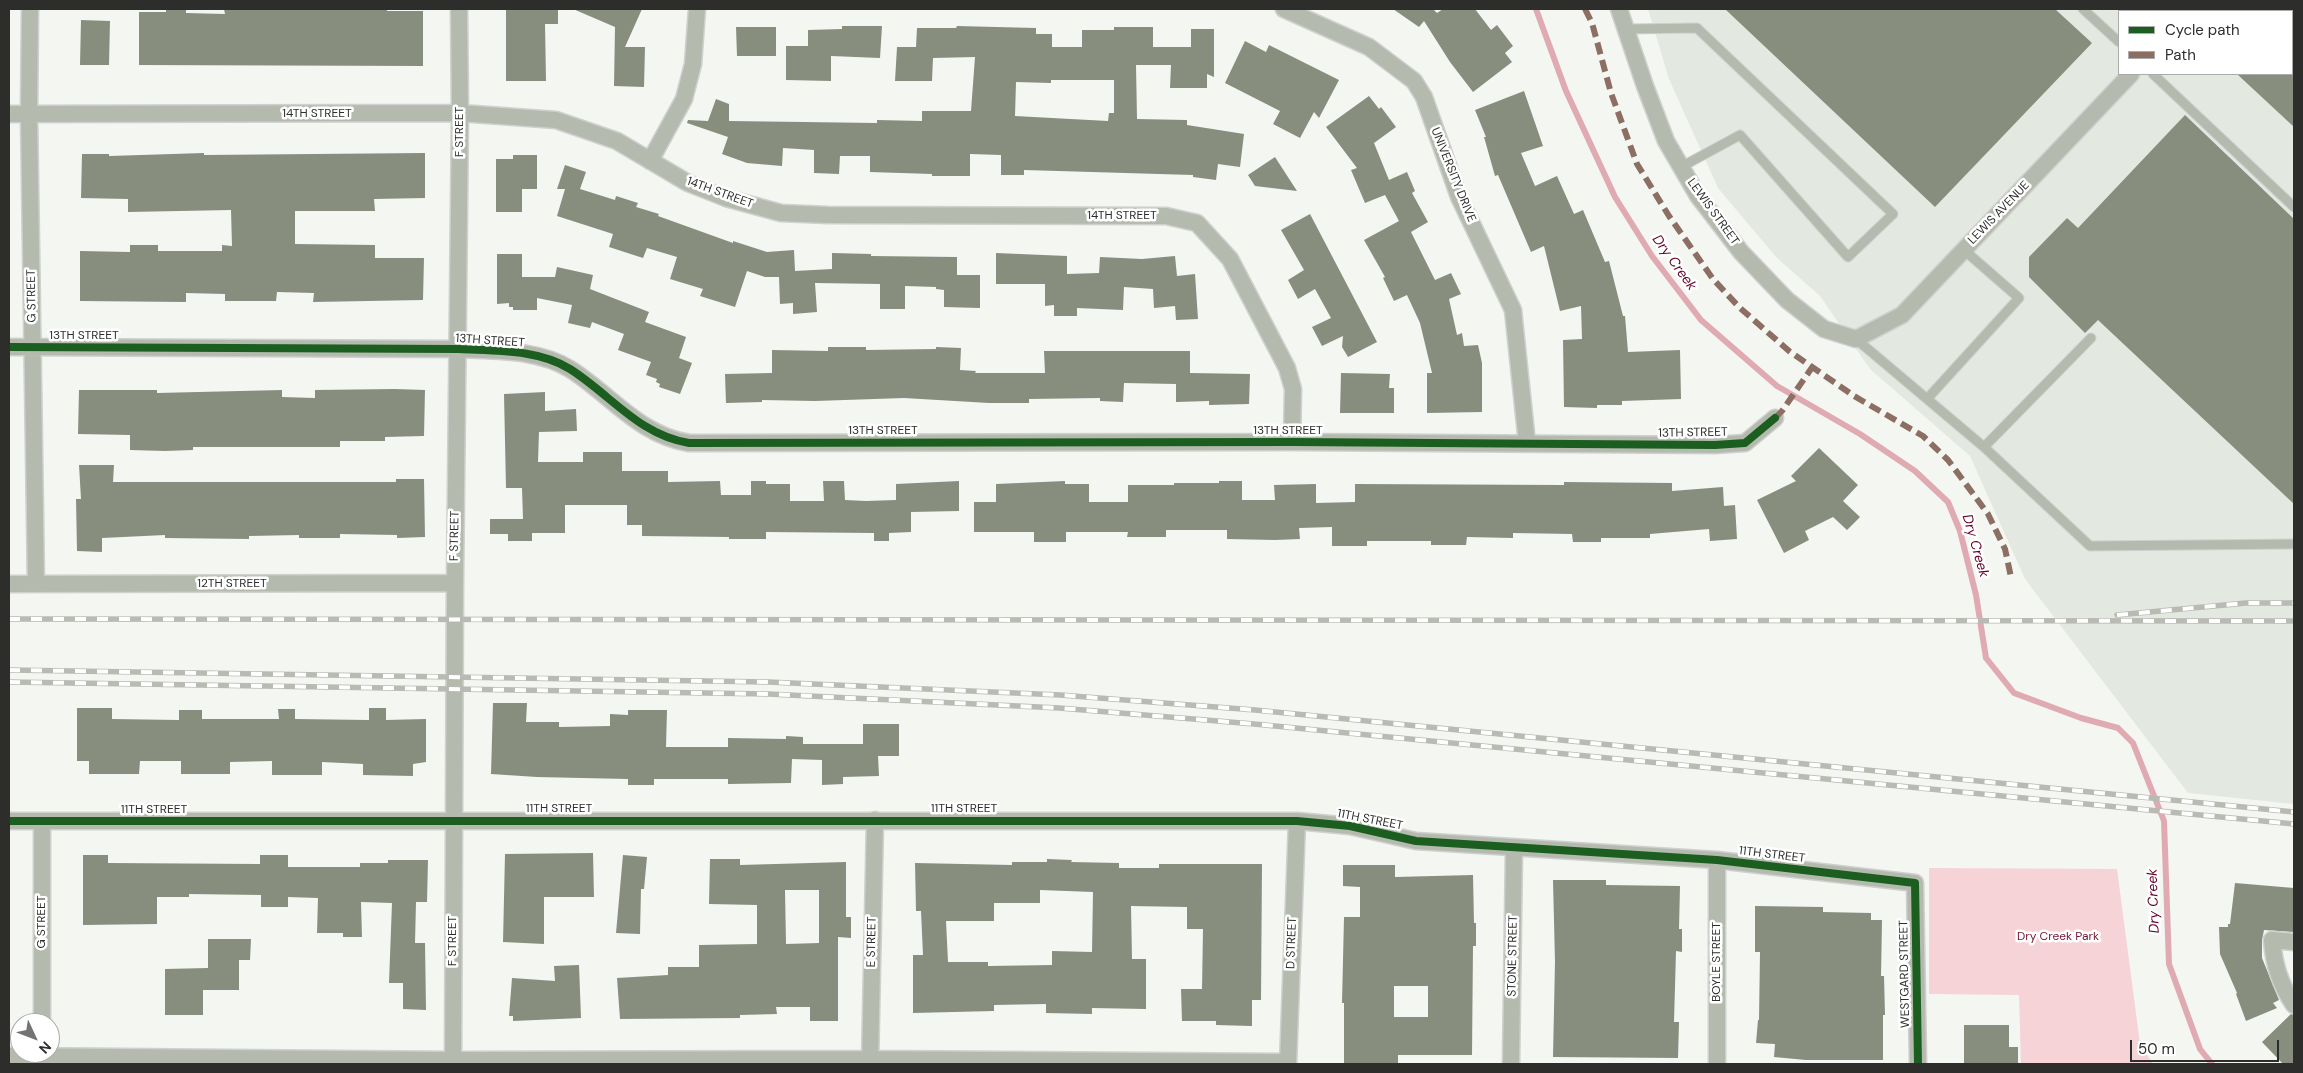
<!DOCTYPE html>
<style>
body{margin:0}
#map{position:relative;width:2303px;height:1073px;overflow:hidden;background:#f4f6f2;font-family:"DM Sans",sans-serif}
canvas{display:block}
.frame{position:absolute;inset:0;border:10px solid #2d2e2c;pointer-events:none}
.legend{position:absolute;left:2118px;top:10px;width:175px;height:65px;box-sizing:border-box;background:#fff;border:1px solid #ababab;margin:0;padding:6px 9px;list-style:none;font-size:15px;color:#2d2e2c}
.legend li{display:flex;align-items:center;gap:10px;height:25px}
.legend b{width:25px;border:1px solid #ababab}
.north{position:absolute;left:10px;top:1013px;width:50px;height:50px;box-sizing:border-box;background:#fff;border:1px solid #ababab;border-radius:50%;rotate:133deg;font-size:14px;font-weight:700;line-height:20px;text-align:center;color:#2d2e2c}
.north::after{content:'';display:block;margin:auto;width:18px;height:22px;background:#737471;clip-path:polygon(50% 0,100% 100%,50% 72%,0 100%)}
.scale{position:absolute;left:2130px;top:1040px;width:149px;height:22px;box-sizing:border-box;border:2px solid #2d2e2c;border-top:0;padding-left:6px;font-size:15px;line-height:18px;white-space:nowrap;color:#2d2e2c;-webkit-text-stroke:4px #fff;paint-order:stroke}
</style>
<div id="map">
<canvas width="2303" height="1073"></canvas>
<div class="frame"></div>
<ul class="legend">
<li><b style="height:6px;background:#1b5e20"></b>Cycle path</li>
<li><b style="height:6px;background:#8d6e63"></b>Path</li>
</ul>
<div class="north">N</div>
<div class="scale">50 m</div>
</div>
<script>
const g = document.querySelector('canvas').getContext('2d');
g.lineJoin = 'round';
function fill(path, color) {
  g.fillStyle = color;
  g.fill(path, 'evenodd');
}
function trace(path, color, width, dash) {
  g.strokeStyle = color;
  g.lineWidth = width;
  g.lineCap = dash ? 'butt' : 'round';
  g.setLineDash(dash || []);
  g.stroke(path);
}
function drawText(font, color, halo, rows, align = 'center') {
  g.font = font + ' "DM Sans",sans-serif';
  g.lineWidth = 5;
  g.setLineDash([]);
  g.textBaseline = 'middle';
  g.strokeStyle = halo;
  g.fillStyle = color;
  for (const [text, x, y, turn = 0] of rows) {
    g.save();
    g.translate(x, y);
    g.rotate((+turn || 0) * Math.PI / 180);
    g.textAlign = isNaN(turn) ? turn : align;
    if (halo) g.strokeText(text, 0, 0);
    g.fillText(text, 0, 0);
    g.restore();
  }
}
const built = new Path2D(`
 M1648 9H2294V804L2188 793 2025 579 1970 456 1870 369 1820 296 1776 257 1718 188 1669 79ZM2119 11H2292V74H2119Z`);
const green = new Path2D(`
 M1929 868 2117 869 2140 1044 2153 1064H2021L2019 995 1929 994Z`);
const stream = new Path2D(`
 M1536 9 1566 91 1615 197 1652 256 1701 320 1777 386 1860 434 1915 471 1948 502 1960 531 1976 595 1986 658 2014 693 2081 718 2118 728 2133 743 2164 821 2169 964 2200 1049 2212 1064`);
const building = new Path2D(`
 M166 9H186V13L225 14 224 9H387V11H423V66L139 65V12H166Z
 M508 9H558V24H545L546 81H506V10Z
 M573 9H642L625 47H645L644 87 614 86 615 27Z
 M1393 9H1433L1437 13 1443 9H1475L1491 30 1497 25 1513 46 1505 53 1512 62 1473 92 1450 62 1424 21 1419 27Z
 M1725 9H2055L2092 43 1935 207Z
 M81 20 110 21 109 65H80Z
 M842 26H882L880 58 831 56V81L786 80V46H808V30L842 29Z
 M957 26 1036 28V34H1052V47H1082V30H1114V27H1153V47H1191V29H1214V77L1207 74V88H1170L1171 65H1136L1137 119 1187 120V125L1244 134 1240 167 1218 164 1216 180 1193 177V175L1024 170V175H1001V155L970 154V176H932V174L870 172V156H840L839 174 814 173V150L783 148 782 166 747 163 722 154 728 137 687 123 688 120 708 121 716 99 729 104V121L877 123V120L922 121V111H971L975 57 933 58 932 81H895L897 47H916L917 28H956ZM1051 80H1114V113H1109L1108 121 1015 116 1016 82 1051 83Z
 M736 27H776V56H737Z
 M1245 41 1266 52 1269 45 1339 80 1319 118 1314 112 1300 138 1273 124 1280 111 1225 83Z
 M2237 74H2294V127Z
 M1524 91 1543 146 1521 153 1535 186 1557 176 1574 214 1583 210 1605 262 1609 261 1623 316H1625L1628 352 1680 350 1681 399 1622 401V405H1597V408L1564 407 1563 340 1582 339 1581 306 1560 311 1544 246 1531 252 1498 175 1495 176 1484 137H1486L1475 110Z
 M1369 96 1379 109 1381 107 1396 127 1374 143 1389 180 1407 172 1415 191 1412 193 1428 222 1411 232 1435 280 1451 273 1461 294 1449 299 1457 335 1462 333 1464 346 1478 345 1482 363V412L1427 413V373H1432L1420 323 1407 295 1394 301 1383 278 1385 277 1364 240 1399 221 1385 195 1365 203 1351 170 1357 168 1326 127Z
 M2185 115 2294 219V504L2098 320 2085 333 2029 277V257L2067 218 2078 228Z
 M204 153V155L425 153V198L374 199 375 211H295V244L375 245V258H424L423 300 313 302 314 293 277 292 276 301H225V294L186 293V302L80 301V251L130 252V245H158V251H222V245L232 246 231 210 128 212V199L81 198 82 154H109V156Z
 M513 155H537V189H522V212H496V159H513Z
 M1275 157 1297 191 1255 186 1248 175Z
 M565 165 586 172 580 189 615 200 616 196 638 203 636 207 659 214 658 216 733 243V241L767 252 794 250 795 271 832 269V253L871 254V256L957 257V275H980V308L944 307V290L936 289V287L905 286V309H880V284L815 283 817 312 793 314V303L780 304 779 277H765L747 271 735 307 700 296 703 289 670 279 677 257 647 248 643 258 609 247 613 234 557 216 565 189H557Z
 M1310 214 1377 342 1348 357 1342 347 1343 336 1322 346 1312 327 1331 318 1315 289 1298 299 1288 280 1304 270 1281 230Z
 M996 253 1067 256V274L1099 273 1100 257 1142 259 1175 256 1177 276 1195 274 1198 319 1176 320 1175 306 1154 308 1153 289 1124 287 1123 310 1077 308V316H1054V305L1045 306V284H996Z
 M497 254H522V277H555L557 267 593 275 590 289 649 312 645 322 686 337 679 358 692 363 680 394 659 387 660 384 656 382 657 379 646 375 651 362 618 350 624 334 592 322 590 328 568 323 572 305 537 298V310H513V307H509V303L497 304Z
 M828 347H866V350L936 349V347L961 348 960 370 976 371 975 373H1045L1044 351H1190V373L1250 374 1249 404 1209 405V401L1176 402V384L1124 383 1123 402 1100 401V398L1029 399V403H989L904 398 815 401 762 400V402L726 403 725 374 772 373V350L828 351Z
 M1341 373 1390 374 1389 388H1394V413H1340Z
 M395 389 425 390 424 436 385 437V441H340V447H193V450L165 451 130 450V435L78 434 79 390H157V393L282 390V397L315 398V390Z
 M545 392V411L576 409 577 431 539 432 538 462H583V452H622V471H668V482L720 481 721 495H751V481H766V484H790V501H824L823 481H844L845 500 866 501 896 500V484L959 481V511L911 512V532L889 533V541H874V533L766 532V539H729V537L642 536V525H627V505H565V533H532V541H508V534H490V519H523L522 488H506L504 394Z
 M1819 448 1858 485 1843 501 1860 517 1847 530 1833 517 1805 531 1809 540 1784 553 1757 500 1796 481 1791 476Z
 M79 465H114L113 482H396V479H424L425 537 397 538V535L340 534V538H299V535L249 536V539L165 538V535L102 538V552L77 551 76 499H81Z
 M1065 481V484H1089V502H1128V485H1174V483H1219V481H1242V500H1275L1274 485 1316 484V503L1355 502V484L1564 485V482L1672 483V491L1723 487 1724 506 1735 505 1737 539 1710 541 1709 529 1650 534V538H1601V542H1573L1572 534 1513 533V538L1467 537 1466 545H1431V541H1367V546H1332V527L1299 528 1300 539 1275 540 1227 539V530H1166V537H1127L1128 532H1066V542H1034V532H974V502H996V484Z
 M493 703H527L526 722H559V727L610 726V714L628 715V710H667L666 747H728V738L786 739V736L803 737V744H863V724H899V756H878L879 776 843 777V784L822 785V760L792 759 791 783 728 784V779H654V785H628V779L537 777 491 774Z
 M77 708H112V719L179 720V710H202V719H279L278 709H295V719L369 720V708H386V720L426 719V762L413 764V776L363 775V764L322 762V775H272V761L230 762V774H181V761H140L139 774H89V761H77Z
 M593 853 594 897H544V944L503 942 505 854Z
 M83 855H108V863L260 864V855H288V867H360V863H388V860H428L427 902H416L415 943H425L426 1010 403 1009V983H389L392 903 361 902 362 937H343V933H317L318 898 288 897V907H261V895L189 894V897H157V924L83 925Z
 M623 855 647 857 644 889H641L640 934 616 933Z
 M710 859H740V865L846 862V917H851V938L838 937V1021H810V1007H776L777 1014 740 1015V1018L620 1019 617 978 668 975V967H699V945L757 944V905L709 904ZM785 890H819V943L786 944Z
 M1047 859 1072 860 1071 862 1119 863V868H1159V864H1262L1261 1000H1252V1026L1216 1025V1021H1182L1181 989H1202L1203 929H1187V907L1131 906 1132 959H1146V1009L1092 1008V1014L1046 1013V1004L994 1005V1011L913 1013V955H923L921 911H916L915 863 1012 865V862H1047ZM1040 890 1093 892 1092 952 1052 951V965L988 966V962H948L946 921H994V903H1040Z
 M1343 865H1395V877L1473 875 1474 923H1476V946H1473L1472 1055H1398V1064H1344V1003H1342L1344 917H1360V887L1343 886ZM1394 986H1428V1017H1394Z
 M1553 880H1606V885L1680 886 1679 929H1682V952L1676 951 1674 1022H1679L1678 1058 1553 1057 1555 962Z
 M2235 883 2294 888V932L2264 930 2262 940V958L2279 1000 2273 1003 2277 1008 2246 1021 2236 994 2237 993 2220 954 2219 927H2228V924H2230Z
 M1755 906 1823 907V912L1871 913V920H1882L1881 976H1884L1885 1015H1883V1060H1806L1774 1057 1775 1044 1756 1043 1758 1020H1759L1760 952H1755Z
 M208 939H251L250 960H239V990H203V1015H165V969L208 968Z
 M579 965 581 1018 513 1021V1016H509L512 978 555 981 554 966Z
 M2291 1014 2294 1015V1064H2283L2262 1042Z
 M1964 1025H2009V1047H2018V1063H1964Z`);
const lane = new Path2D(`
 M2083 9 2119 42
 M1627 29 1697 28 1893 214 1848 257 1740 135 1681 167
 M2153 74 2294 207
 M1856 339 1984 447 2090 546 2294 544
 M1927 399 2019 298 1964 250
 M1984 447 2091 338`);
const street = new Path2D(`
 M30 9 29 114 36 584
 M1284 9 1369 47 1414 81 1424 97 1459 197 1513 310 1527 443
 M1619 9 1645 86 1666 141 1698 196 1741 252 1787 300 1824 329 1856 339 1902 315 2131 74
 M2191 11 2193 9
 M9 114 460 113 556 120 617 141 688 183 726 198 781 213 828 215 1166 216 1197 223 1230 259 1287 368 1293 389 1292 442
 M650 161 684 99 693 64 697 9
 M9 347 459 349C495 351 538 349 570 369 611 395 639 435 689 443L1292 442 1715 445 1745 443 1775 418
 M9 584 455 583
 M9 821H1297L1350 826 1416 841 1717 860 1915 883 1918 1064
 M2294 942 2272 940C2274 965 2280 984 2294 1005
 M42 1023V821
 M9 1056 453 1060 869 1059 1287 1062
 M453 1064 455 583 460 113 459 9
 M870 1064 875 820
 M1288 1064 1297 821
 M1511 1064 1514 848
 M1717 1064V860`);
const rail = new Path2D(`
 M2117 615 2246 603H2294
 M9 619 2294 621
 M9 670 768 682 1060 695 1255 710 2294 812
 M9 682 768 694 1059 708 1254 724 2294 824`);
const quiet = new Path2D(`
 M1585 9 1592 23 1611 93 1637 164 1669 216 1713 279 1739 307 1789 351 1854 396 1923 436 1948 460 1988 514 2005 549 2011 577
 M1775 418 1782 411 1813 366`);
const cycleway = new Path2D(`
 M9 347 459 349C495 351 538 349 570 369 611 395 639 435 689 443L1292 442 1715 445 1745 443 1775 418
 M9 821H1297L1350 826 1416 841 1717 860 1915 883 1918 1064`);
const streetNames = [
 ["14TH STREET",317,114],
 ["F STREET",460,132,-90],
 ["UNIVERSITY DRIVE",1453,175,68],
 ["14TH STREET",720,193,20],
 ["LEWIS STREET",1713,212,54],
 ["LEWIS AVENUE",1999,213,-46],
 ["14TH STREET",1122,216],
 ["G STREET",32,296,-91],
 ["13TH STREET",84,336],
 ["13TH STREET",490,341,4],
 ["13TH STREET",883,431],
 ["13TH STREET",1288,431],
 ["13TH STREET",1693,433,-1],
 ["F STREET",455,536,-89],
 ["12TH STREET",232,584],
 ["11TH STREET",559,809],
 ["11TH STREET",964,809],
 ["11TH STREET",154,810],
 ["11TH STREET",1370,820,11],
 ["11TH STREET",1772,855,7],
 ["G STREET",42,922,-90],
 ["F STREET",453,941,-90],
 ["E STREET",872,942,-89],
 ["D STREET",1292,943,-88],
 ["STONE STREET",1513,956,-89],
 ["BOYLE STREET",1717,962,-90],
 ["WESTGARD STREET",1905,974,-91]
];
const parkNames = [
 ["Dry Creek Park",2058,937]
];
const waterNames = [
 ["Dry Creek",1674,263,54],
 ["Dry Creek",1975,546,74],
 ["Dry Creek",2154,901,-92]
];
fill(built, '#e3e8e0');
fill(green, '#f5d3d6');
trace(stream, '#e0aab2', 6);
fill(building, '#878e7e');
trace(lane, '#d0d1cf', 11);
trace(street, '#d0d1cf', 19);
trace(lane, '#b4bbae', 9);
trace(street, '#b4bbae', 16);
trace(rail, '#b8bab3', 5.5);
trace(rail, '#fff', 4, [11]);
trace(quiet, '#8d6e63', 6, [12, 6]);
trace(cycleway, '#1b5e20', 8);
drawText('12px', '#2d2e2c', '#fff', streetNames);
drawText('12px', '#731632', '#fff', parkNames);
drawText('italic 14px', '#640226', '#fff', waterNames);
</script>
